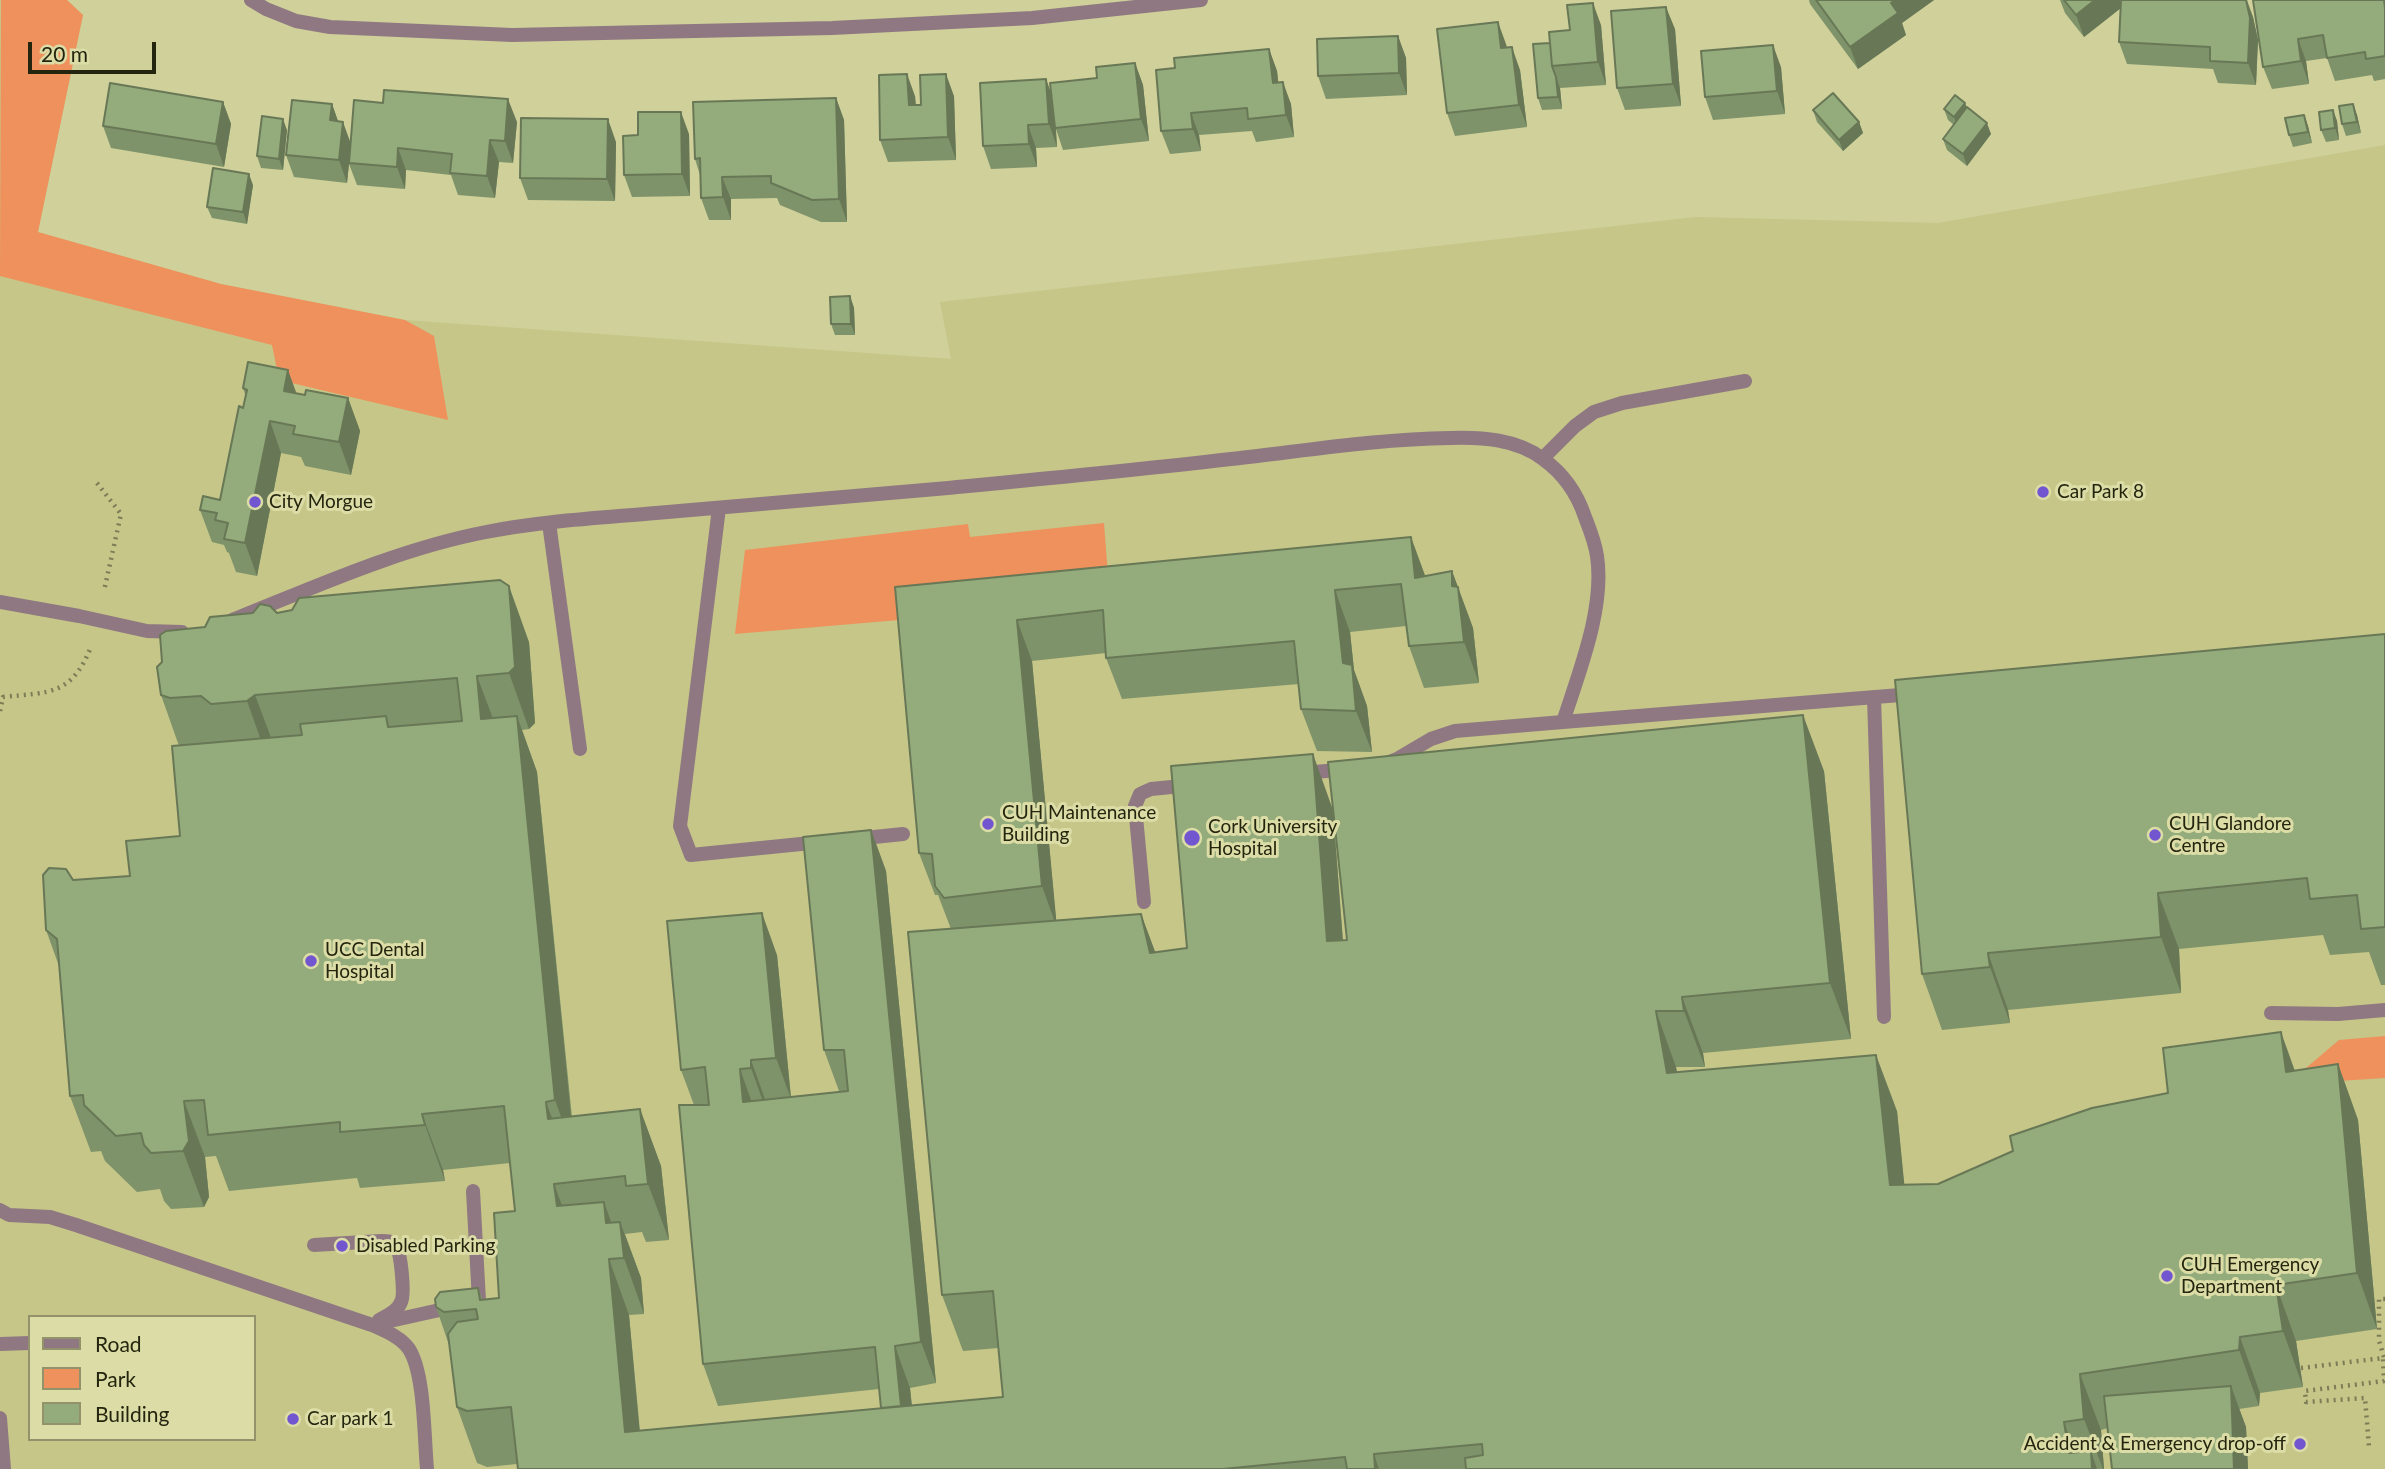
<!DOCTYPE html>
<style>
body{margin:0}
#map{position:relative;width:2385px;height:1469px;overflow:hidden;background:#cfd09a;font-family:Lato,sans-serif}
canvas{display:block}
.legend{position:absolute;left:28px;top:1315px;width:228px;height:126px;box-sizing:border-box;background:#dcdda6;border:2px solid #92936a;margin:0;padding:9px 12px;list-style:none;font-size:21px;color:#24250f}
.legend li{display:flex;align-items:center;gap:14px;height:35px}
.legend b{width:35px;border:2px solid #92936a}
.scale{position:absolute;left:28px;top:42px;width:128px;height:32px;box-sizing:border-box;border:4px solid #24250f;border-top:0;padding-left:9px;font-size:21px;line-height:24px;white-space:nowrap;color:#24250f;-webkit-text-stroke:5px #dcdda6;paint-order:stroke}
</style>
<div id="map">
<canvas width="2385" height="1469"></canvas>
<ul class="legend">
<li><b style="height:9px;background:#8f7882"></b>Road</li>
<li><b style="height:19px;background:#ef915c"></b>Park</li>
<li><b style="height:19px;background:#94ab7b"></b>Building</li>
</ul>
<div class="scale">20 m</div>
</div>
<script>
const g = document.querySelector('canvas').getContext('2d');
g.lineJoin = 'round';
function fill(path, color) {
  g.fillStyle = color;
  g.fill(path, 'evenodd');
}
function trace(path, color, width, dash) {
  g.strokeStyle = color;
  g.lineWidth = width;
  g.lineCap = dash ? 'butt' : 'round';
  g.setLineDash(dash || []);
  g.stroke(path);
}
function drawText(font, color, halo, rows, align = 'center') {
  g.font = font + ' Lato,sans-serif';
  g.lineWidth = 6;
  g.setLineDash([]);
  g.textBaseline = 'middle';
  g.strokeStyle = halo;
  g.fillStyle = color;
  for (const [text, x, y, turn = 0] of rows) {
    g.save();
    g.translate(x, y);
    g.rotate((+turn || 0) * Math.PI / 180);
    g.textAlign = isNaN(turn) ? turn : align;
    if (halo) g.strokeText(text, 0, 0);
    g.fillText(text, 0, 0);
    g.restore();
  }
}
const built = new Path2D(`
 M0 0H67L83 15 38 232 221 284 405 320 951 359 940 302 1695 217 1938 223 2385 145V1469H0ZM30 1317H254V1439H30Z`);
const green = new Path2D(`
 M1 0H67L83 15 38 232 221 284 405 320 434 336 448 420 279 380 272 345 0 276Z
 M1104 523 1110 602 735 634 745 550 968 524 970 537Z
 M2385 1036V1078L2339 1081 2306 1068 2339 1040Z`);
const path = new Path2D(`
 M97 483 121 514 104 591
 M0 711 3 697C50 692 71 696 91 647
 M2384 1357 2379 1341V1299H2385
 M2301 1368 2383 1358 2384 1381 2305 1391 2306 1402 2365 1398 2369 1447`);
const service = new Path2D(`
 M1543 458 1575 426 1594 412 1622 403 1745 381
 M719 508 680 826 691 855 821 842
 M549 523 580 749
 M0 602 79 616 147 631 182 632
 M232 620C315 587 398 549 486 532 542 521 599 518 656 513 753 505 850 497 948 488 1042 479 1137 470 1231 459 1304 451 1377 439 1450 438 1482 437 1517 439 1543 459 1564 474 1577 493 1585 517 1590 530 1595 542 1597 556 1605 608 1579 672 1563 722L1913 694
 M1874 697 1884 1017
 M1389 762 1397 759 1431 739 1455 731 1563 722
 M1303 773 1349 769
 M855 839 903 834
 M1144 902 1135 806 1140 794 1151 789 1192 785
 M2271 1013 2338 1014 2385 1010
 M0 1210 9 1215 50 1217 76 1225 372 1325C385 1331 401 1337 409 1349 425 1374 424 1438 427 1469
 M314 1245 381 1241C387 1241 393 1241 396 1246 401 1253 405 1295 401 1302 398 1311 387 1316 379 1320
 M473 1302 479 1301 473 1191
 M372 1325 453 1307
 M0 1344 30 1343
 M0 1418 4 1469`);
const minor = new Path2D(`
 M251 0 266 9 296 21 330 27 512 35 832 28 1032 18 1201 0`);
const wall = new Path2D(`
 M1809 0H1934L1902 23 1906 35 1858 69 1810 4Z
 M2060 0H2247L2253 17 2258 40 2256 85 2218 83 2213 69 2127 64 2119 42 2121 8 2084 37 2065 13Z
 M2253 0H2385V79L2374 81 2372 75 2335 81 2327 58 2306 61 2309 84 2272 89 2263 67Z
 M1601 25 1606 85 1560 88 1562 109 1542 110 1538 98 1550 43 1570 30Z
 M1675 29 1681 106 1625 110 1617 88Z
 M1398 36 1406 58 1407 95 1326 99 1318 76Z
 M1506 44 1507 48 1520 70 1527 127 1455 136 1447 113Z
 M1269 49 1277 71 1278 82 1291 104 1294 137 1256 142 1252 131 1199 135 1201 151 1170 154 1161 131 1175 68Z
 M1135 63 1143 85 1149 141 1063 150 1056 129 1057 147 1036 148 1037 167 991 169 983 146 1046 79 1051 93 1097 78Z
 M1781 67 1785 114 1713 120 1705 97Z
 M915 96 916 105H921L954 96 956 160 888 162 880 140Z
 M836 98 844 120 847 222H821L780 205 777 198 731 199V220H709L701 198 700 175 695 159Z
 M223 102 231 124 224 167 111 148 103 126Z
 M1965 103 1967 108 1991 134 1967 166 1947 150 1943 139 1954 125 1948 120 1944 109Z
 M332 104 338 121 350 142 517 122 513 163 499 162 495 198 458 195 451 175 406 170 405 189 357 185 349 164 347 183 294 177 286 155Z
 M2353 104 2357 115 2361 133 2346 136 2342 124Z
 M1813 110 1859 122 1863 133 1843 151 1817 122Z
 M2333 110 2337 121 2339 140 2326 142 2321 130Z
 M2304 115 2308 126 2312 143 2293 147 2289 135Z
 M287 130 283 170 261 168 257 156Z
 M689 134 690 196 632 197 624 175Z
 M616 142 615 201 528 200 520 178Z
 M253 185 247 224 212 218 207 207Z
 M850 296 854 308 855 335H835L831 324Z
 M243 388 305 395 348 398 360 431 351 475 305 466 301 457 281 453 257 576 236 572 229 553 227 552 224 545 212 542 200 510 220 500 246 397Z
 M1452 571 1473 628 1479 683 1424 688 1409 646 1406 626 1350 632 1354 670 1367 706 1372 752 1317 751 1301 709 1299 684 1122 699 1106 658V653L1032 661 1056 920 1141 914 1155 953 1187 948 1333 810 1343 940H1347L1824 771 1851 1039 1703 1053 1705 1067H1676L1677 1072 1897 1111 1904 1185 1938 1184 2295 1071 2338 1064 2358 1120 2377 1329 2296 1341 2303 1387 2260 1393 2259 1406 2239 1409 2246 1427 2248 1469H2112L2108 1428 2101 1430 2104 1469H518L517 1464 487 1467 477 1463 457 1407 449 1345 436 1307 478 1288 483 1300 499 1298 515 1211 510 1163 443 1170 445 1181 360 1188 357 1178 229 1191 216 1156 205 1157 209 1197 204 1207 171 1209 164 1201 160 1189 137 1192 105 1161 101 1151 91 1152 70 1096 59 966 46 930 73 880 130 876 180 836 179 746 161 695 205 627 277 613 529 642 535 723 529 729 522 730 537 772 572 1117 640 1109 661 1166 669 1240 646 1242 642 1232 625 1234 641 1278 644 1314 629 1315 640 1431 881 1408 879 1389 718 1406 703 1364 694 1105 681 1070 777 955 791 1097 848 1091H839L824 1050 871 830 886 871 936 1383 910 1388 912 1405 1003 1397 998 1348 963 1351 942 1295 951 929 938 895H935L919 853 895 587 1425 576Z
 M2385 634V985H2381L2369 952 2330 955 2323 935 2179 949 2181 993 2008 1010 2010 1023 1942 1030 1922 974Z`);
const shadedWall = new Path2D(`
 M1895 0H1934L1902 23 1906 35 1858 69 1850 47Z
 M2095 0H2131L2084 37 2076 15Z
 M2246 0 2253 17 2258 40 2256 85 2248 63Z
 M1593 3 1601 25 1606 85 1598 62Z
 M1666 7 1675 29 1681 106 1673 84Z
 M1498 22 1506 44 1509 71 1501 48Z
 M1398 36 1406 58 1407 95 1399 73Z
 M2298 39 2306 61 2309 84 2301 61Z
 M1773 45 1781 67 1785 114 1777 91Z
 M1512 47 1520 70 1527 127 1519 105Z
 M1269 49 1277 71 1281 105 1273 83Z
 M1135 63 1143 85 1149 141 1141 119Z
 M907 74 915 96 917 127 909 105Z
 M946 74 954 96 956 160 948 137Z
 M1556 77 1560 88 1562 109 1558 97Z
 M1046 79 1054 102 1057 147 1049 124Z
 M1283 82 1291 104 1294 137 1286 115Z
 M836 98 844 120 847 222 839 199Z
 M508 99 517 122 513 163 505 141Z
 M223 102 231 124 224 167 216 144Z
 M1965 103 1969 114 1958 128 1954 117Z
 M332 104 340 127 330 120Z
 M2353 104 2357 115 2361 133 2357 122Z
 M2333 110 2337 121 2339 140 2335 128Z
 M681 112 689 134 690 196 682 174Z
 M1191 113 1199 135 1201 151 1193 129Z
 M2304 115 2308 126 2312 143 2308 132Z
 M283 119 287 130 283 170 279 159Z
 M608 119 616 142 615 201 607 179Z
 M343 122 351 144 347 183 339 160Z
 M1859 122 1863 133 1843 151 1839 140Z
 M1987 123 1991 134 1967 166 1963 154Z
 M1028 125 1036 148 1037 167 1029 144Z
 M490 140 499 162 495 198 487 176Z
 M398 148 406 170 405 189 397 167Z
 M249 174 253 185 247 224 243 212Z
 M722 177 731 199V220L723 197Z
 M850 296 854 308 855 335 851 324Z
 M288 370 300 403 284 391Z
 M348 398 360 431 351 475 339 442Z
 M270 421 281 453 257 576 245 543Z
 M1411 537 1426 578H1415Z
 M1452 571 1473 628 1479 683 1464 642 1452 586Z
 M509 586 529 642 535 723 529 729 509 673Z
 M1335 590 1350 632 1354 670 1367 706 1372 752 1356 711 1343 663Z
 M1017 620 1032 661 1057 928 1042 886Z
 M477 676 498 732 481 719Z
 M255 695 276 751 267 757 247 701Z
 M1803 715 1824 771 1851 1039 1830 983Z
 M517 716 537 772 575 1156 555 1100Z
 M1313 754 1333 810 1347 997 1327 941Z
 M871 830 886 871 936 1383 921 1342Z
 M2158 893 2179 949 2181 993 2161 937Z
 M762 913 777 955 791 1099 776 1058Z
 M1141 914 1162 970 1150 953Z
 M1988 953 2008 1010 2010 1023 1990 967Z
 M1682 997 1703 1053 1705 1067 1684 1011Z
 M1656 1011 1676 1067 1687 1129 1667 1073Z
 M2281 1032 2301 1088 2286 1072Z
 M1876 1055 1897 1111 1910 1241 1890 1185Z
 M751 1060 766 1102V1110L751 1068Z
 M2338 1064 2358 1120 2377 1329 2357 1273Z
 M740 1069 755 1111 743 1102Z
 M184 1101 205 1157 209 1197 204 1207 183 1151Z
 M546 1102 567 1158 548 1119Z
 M640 1109 661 1166 669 1240 648 1184Z
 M422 1114 443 1170 445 1181 425 1125Z
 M554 1184 575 1240 557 1206Z
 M604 1202 624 1258 620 1222 641 1278 644 1314 624 1258 606 1223Z
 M609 1259 629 1315 643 1469 625 1432Z
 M2276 1285 2296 1341 2303 1387 2283 1331Z
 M2240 1337 2260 1393 2259 1406 2239 1350Z
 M895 1346 910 1388 917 1464 902 1422Z
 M2080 1374 2101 1430 2104 1469H2103L2084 1419Z
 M2231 1386 2246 1427 2248 1469H2234Z
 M2064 1422 2081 1469 2069 1453Z
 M2091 1451 2097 1469H2092Z
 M1374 1454 1379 1469H1375Z`);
const building = new Path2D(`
 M1816 0H1895L1891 3 1898 13 1850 47Z
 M2064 0H2095L2076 15Z
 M2121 0H2246L2250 18 2248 63 2210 61V47L2119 42Z
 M2253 0H2384L2385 8V56L2366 59 2365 52 2327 58 2323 35 2298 39 2301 61 2263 67Z
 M1593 3 1598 62 1552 66 1549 32 1570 30 1567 5Z
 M1666 7 1673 84 1617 88 1611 11Z
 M1498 22 1501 48 1512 47 1519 105 1447 113 1437 29Z
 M1398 36 1399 73 1318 76 1317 39Z
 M1550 43 1552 66 1556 77 1558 97 1538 98 1533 44Z
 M1773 45 1777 91 1705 97 1701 51Z
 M1269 49 1273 83 1283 82 1286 115 1248 119 1247 108 1191 113 1193 129 1161 131 1156 70 1175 68 1174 58Z
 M1135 63 1141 119 1055 128 1050 83 1097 78 1096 67Z
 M907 74 909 105H921L920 75 946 74 948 137 880 140 879 75Z
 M1046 79 1049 124 1028 125 1029 144 983 146 980 83Z
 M110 83 223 102 216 144 103 126Z
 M384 90 508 99 505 141 490 140 487 176 450 173 452 154 398 148 397 167 349 163 354 100 383 103Z
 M1833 93 1859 122 1839 140 1813 110Z
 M1955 95 1965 103 1954 117 1944 109Z
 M836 98 839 199 812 200 771 183V176L722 177 723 197 701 198 700 158 695 159 693 102Z
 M292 100 332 104 330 120 343 122 339 160 286 155Z
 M2353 104 2357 122 2342 124 2339 106Z
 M1967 107 1987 123 1963 154 1943 139Z
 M2333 110 2335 128 2321 130 2319 112Z
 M638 112H681L682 174 624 175 623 136 638 135Z
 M2304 115 2308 132 2289 135 2285 118Z
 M262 116 283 119 279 159 257 156Z
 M521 118 608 119 607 179 520 178Z
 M213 168 249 174 243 212 207 207Z
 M850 296 851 324H831L830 297Z
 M248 362 288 370 284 391 305 395 306 390 348 398 339 442 293 434 295 426 270 421 245 543 224 539 228 523 215 520 217 513 200 510 203 496 220 500 239 406 243 408 247 390 243 388Z
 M1411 537 1415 578 1452 571V586L1458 587 1464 642 1409 646 1401 584 1335 590 1343 663 1352 665 1356 711 1301 709 1294 641 1106 658 1103 610 1017 620 1042 886 944 898 935 886 932 854 919 853 895 587Z
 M500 580 509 586 515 667 509 673 477 676 481 719 517 716 555 1100 546 1102 548 1119 640 1109 648 1184 626 1186 625 1176 554 1184 557 1206 604 1202 606 1223 620 1222 624 1258 609 1259 625 1432 1003 1397 993 1291 942 1295 908 932 1141 914 1150 953 1187 948 1171 766 1313 754 1327 941 1347 940 1328 762 1803 715 1830 983 1682 997 1684 1011H1656L1667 1073 1876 1055 1890 1185 1938 1184 2013 1151 2010 1136 2092 1108 2168 1093 2163 1048 2281 1032 2286 1072 2338 1064 2357 1273 2276 1285 2283 1331 2240 1337 2239 1350 2080 1374 2084 1419 2064 1422 2069 1453 2091 1451 2092 1469H1466L1465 1458 1483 1455 1482 1444 1374 1454 1375 1469H1347L1345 1457 1223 1469H518L511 1407 467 1411 457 1407 448 1334 457 1322 478 1319 476 1309 444 1312 436 1307 435 1299 440 1292 478 1288 480 1300 499 1298 494 1213 515 1211 504 1106 422 1114 425 1125 340 1132V1122L208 1135 204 1100 184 1101 189 1141 183 1151 151 1153 144 1145 141 1133 116 1136 84 1105 83 1095 70 1096 57 939 46 930 43 875 49 868 66 869 73 880 130 876 126 841 180 836 172 746 302 735 300 724 386 716 388 727 462 721 457 678 255 695 247 701 211 704 201 696 170 698 161 695 157 667 162 662 160 635 166 631 205 627 210 617 253 613 260 604 270 606 277 613 292 610 299 598Z
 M2385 634V927L2361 929 2357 895 2310 899 2307 878 2158 893 2161 937 1988 953 1990 967 1922 974 1895 680Z
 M871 830 921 1342 895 1346 901 1406 881 1408 875 1347 703 1364 679 1105H709L705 1067 681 1070 667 921 762 913 776 1058 751 1060V1068L740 1069 743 1102 848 1091 844 1050H824L803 837Z
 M2231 1386 2234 1469H2112L2104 1396Z`);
const markers = [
 [2043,492,7,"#7156d0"],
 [255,502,7,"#7156d0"],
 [988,824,7,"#7156d0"],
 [2155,835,7,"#7156d0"],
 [1192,838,9,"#7156d0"],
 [311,961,7,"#7156d0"],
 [342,1246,7,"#7156d0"],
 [2167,1276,7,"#7156d0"],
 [293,1419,7,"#7156d0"],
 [2300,1444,7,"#7156d0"]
];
const poiNames = [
 ["Car Park 8",2057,492],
 ["City Morgue",269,502],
 ["CUH Maintenance",1002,813],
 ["Building",1002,835],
 ["CUH Glandore",2169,824],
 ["Centre",2169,846],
 ["Cork University",1208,827],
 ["Hospital",1208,849],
 ["UCC Dental",325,950],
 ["Hospital",325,972],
 ["Disabled Parking",356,1246],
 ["CUH Emergency",2181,1265],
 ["Department",2181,1287],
 ["Car park 1",307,1419],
 ["Accident & Emergency drop-off",2286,1444,"right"]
];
fill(built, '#c5c688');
fill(green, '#ef915c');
trace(path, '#7c7d56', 4.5, [2, 5]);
trace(service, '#8f7882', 14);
trace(minor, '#8f7882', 14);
fill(wall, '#7f936a');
fill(shadedWall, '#687856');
fill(building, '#94ab7b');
trace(building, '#687856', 2);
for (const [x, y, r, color] of markers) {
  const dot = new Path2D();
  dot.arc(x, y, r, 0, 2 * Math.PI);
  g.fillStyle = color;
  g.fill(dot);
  trace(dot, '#dcdda6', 2.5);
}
drawText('19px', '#24250f', '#dcdda6', poiNames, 'left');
</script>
